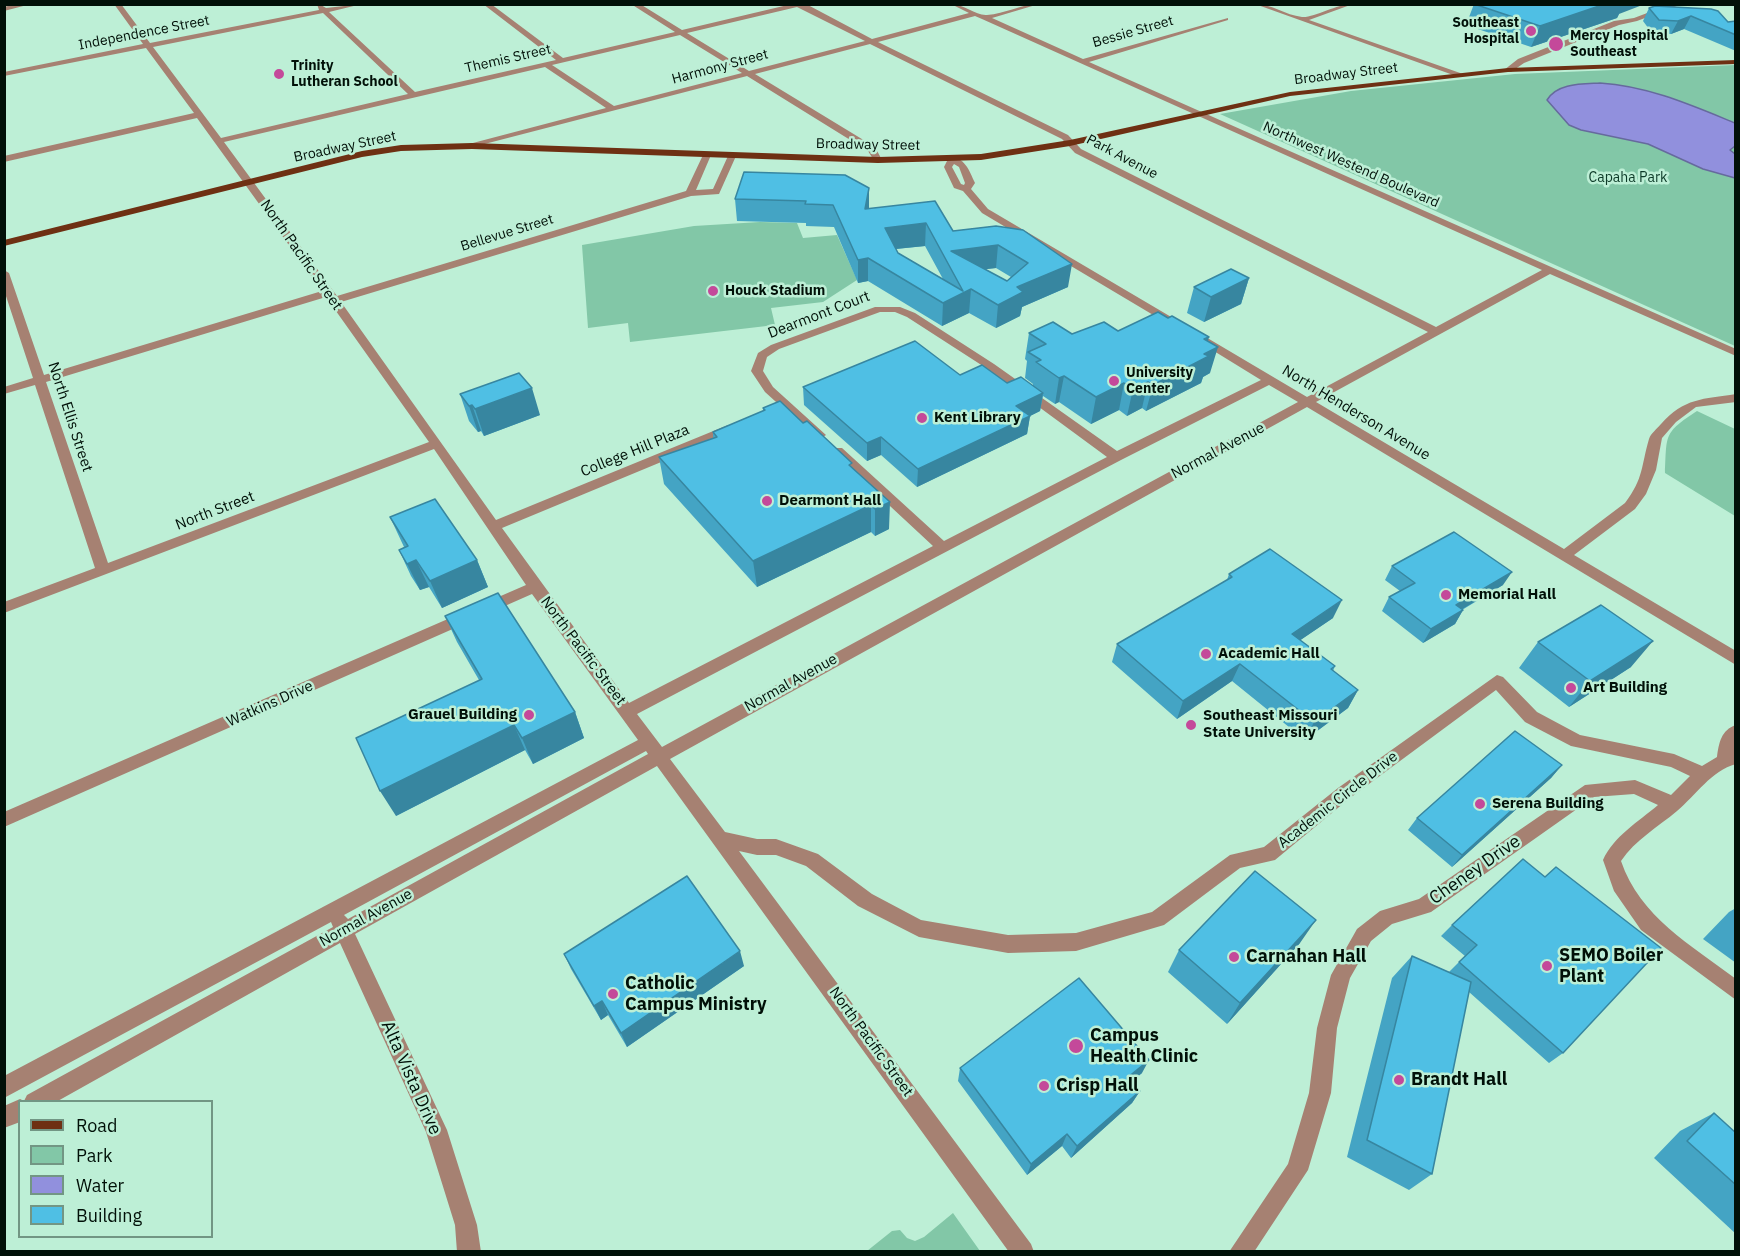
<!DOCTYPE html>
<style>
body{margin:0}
#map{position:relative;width:1740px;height:1256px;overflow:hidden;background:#bdefd6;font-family:"IBM Plex Sans",sans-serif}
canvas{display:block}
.frame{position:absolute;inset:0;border:6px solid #011008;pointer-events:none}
.legend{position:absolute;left:18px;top:1100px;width:195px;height:138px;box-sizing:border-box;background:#bdefd6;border:2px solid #729684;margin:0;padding:8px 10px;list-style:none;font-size:18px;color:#011008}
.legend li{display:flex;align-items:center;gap:12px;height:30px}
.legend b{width:30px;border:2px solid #729684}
</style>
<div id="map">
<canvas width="1740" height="1256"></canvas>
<div class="frame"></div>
<ul class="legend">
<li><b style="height:8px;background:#6e3013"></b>Road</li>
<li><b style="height:16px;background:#82c7a7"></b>Park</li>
<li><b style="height:16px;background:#9190dd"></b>Water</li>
<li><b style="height:16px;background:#4fbfe4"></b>Building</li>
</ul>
</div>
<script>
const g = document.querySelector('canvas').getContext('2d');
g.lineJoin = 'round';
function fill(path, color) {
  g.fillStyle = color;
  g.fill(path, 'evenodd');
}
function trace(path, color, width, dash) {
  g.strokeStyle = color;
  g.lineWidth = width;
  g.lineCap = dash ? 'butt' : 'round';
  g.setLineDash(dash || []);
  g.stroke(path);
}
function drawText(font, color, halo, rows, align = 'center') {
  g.font = font + ' "IBM Plex Sans",sans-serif';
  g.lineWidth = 5;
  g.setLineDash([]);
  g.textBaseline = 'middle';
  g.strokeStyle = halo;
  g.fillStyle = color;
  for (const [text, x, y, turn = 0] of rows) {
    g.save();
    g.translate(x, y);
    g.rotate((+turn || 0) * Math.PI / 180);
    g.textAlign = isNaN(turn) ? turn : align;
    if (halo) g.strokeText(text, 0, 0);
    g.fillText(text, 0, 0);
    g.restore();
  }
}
const green = new Path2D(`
 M1735 65V346L1220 114 1351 91 1515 74Z
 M760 222 797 223 803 238 837 235 857 280 823 302 771 308 775 325 630 342 628 323 588 328 582 245 694 226Z
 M1697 411 1735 429V516L1665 473C1667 435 1663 433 1697 411Z
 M953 1213 980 1251H867L892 1231 900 1230 907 1238 915 1241 924 1237Z`);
const water = new Path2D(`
 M1600 83C1648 86 1691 105 1735 123V146L1730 150 1735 154V178L1703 169 1648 144 1581 130 1569 125 1547 100C1557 83 1582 84 1600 83Z`);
const minor = new Path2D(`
 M16 4H31L4 11V7Z
 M114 4H121L150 43 319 10 317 4 321 5 326 8 362 4 329 12 415 92 556 60 483 4H491L563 58 675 32 631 4H640L682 30 792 4H806L872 39 969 13 951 4C964 4 976 16 987 15 1005 14 1021 4 1039 4L992 18 1083 59 1228 18V20L1089 62 1736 349V356L1550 274 1316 402 1564 549 1625 503C1644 478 1641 466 1649 439 1651 433 1657 429 1661 424 1684 398 1703 399 1736 394V402L1696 407 1676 422 1662 438 1656 470 1646 494 1635 509 1574 555 1736 651V665L1307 407 670 759 725 832 757 839H776L818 854 872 894 921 920 1008 935 1076 933 1152 912 1230 855 1264 847 1338 788 1497 675 1503 677 1537 712 1580 735 1674 754 1702 766 1717 757C1719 743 1721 730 1736 725V764C1711 771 1696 795 1677 811 1658 827 1635 840 1621 861 1640 917 1691 945 1736 979V1000L1641 930 1614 891 1603 860C1614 836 1638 822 1658 805L1634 794 1594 797 1431 912 1392 924 1371 941 1350 978 1337 1028 1331 1093 1308 1170 1254 1252H1229L1288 1164 1309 1093 1317 1028 1331 975 1357 929 1380 911 1419 899 1585 785 1635 780 1671 795 1690 776 1671 767 1571 746 1525 722 1496 690 1350 798 1275 860 1240 868 1164 925 1076 951 1008 953 919 937 858 906 806 866 776 855H757L739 851 1031 1244 1034 1252H1009L657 766 355 934 447 1130 477 1225 481 1252H457L455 1225 426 1132 340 943 56 1102H20V1122L4 1128V1106L20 1099 24 1101 27 1095 333 927 331 922 4 1098V1076L638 740 532 594 4 827V812L526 585 434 449 4 613V602L95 568 35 385 4 394V387L33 378 4 290V270L9 273 44 375 322 291 197 118 4 162V156L194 113 146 48 4 76V72L143 44ZM797 7 865 41 749 71 687 33ZM323 13 408 94 221 138 153 47ZM975 16 982 19 1542 270 1436 327 1081 149 1068 135 878 42ZM680 35 742 73 614 106 552 65ZM870 44 1062 139 1075 153 1428 332 1307 397 1204 336H1196V340L1261 380 1117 451 994 364 915 313 900 307H875L771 345 758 353 751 371 765 392 816 438 820 439 826 435 773 387 763 371 767 357 779 349 880 312H895L907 317 986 368 1107 457 944 541 842 448H834L832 451 834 454 933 546 629 703 502 528 736 431 738 428 736 425H728L496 520 341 302 691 196 719 194 736 156 735 154 728 156 713 189 696 190 711 155 707 152 703 155 686 191 337 296 224 142 545 67 606 108 469 144V148L747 76 868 151 875 162 878 163 882 160 875 147 755 74ZM326 297 429 442 108 563 46 382ZM1269 385 1298 402 662 747 637 714 1121 460ZM646 751 648 754 348 919 344 915Z
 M1255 4C1272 4 1285 15 1302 17 1314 18 1336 4 1353 4L1309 20 1463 74 1456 76Z
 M1671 4H1682L1637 21 1619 25 1524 63 1511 72 1504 70 1518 59 1614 21 1634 18Z
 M949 157C965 157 969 170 975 183L971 189 988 209 1178 321V325H1170L982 213 963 191 954 188 944 167ZM954 164 959 167 965 183 964 185 961 184 952 167Z`);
const major = new Path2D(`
 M1736 60V64L1508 72 1290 96 1070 146 981 160 878 163 472 149 401 151 362 157 4 246V240L362 151 401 145 472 143 878 157 981 154 1070 140 1290 92 1508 68Z`);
const wall = new Path2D(`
 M1474 4 1619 14 1617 18 1531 47 1466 25Z
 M1649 8 1728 22 1736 21V51L1684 29 1671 34 1652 33 1643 21Z
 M869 188V209L953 231 996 226 1068 287 1022 307 1020 316 996 328 969 313 942 326 868 281 858 283 834 227 806 226V223L737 221 735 199ZM925 246 943 279 898 253 896 249ZM996 268 1011 277 1007 281 985 269Z
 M1249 278 1241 304 1204 322 1187 313 1194 287Z
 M1118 331 1208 341 1210 373 1203 377 1201 383 1146 411 1142 408 1127 416 1119 410 1091 424 1059 402 1055 404 1043 396 1040 411 1030 416 1027 434 917 487 881 455 867 461 804 405 803 387 960 375 1007 383 1033 386V384L1025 378 1027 361 1025 359 1029 333 1072 334Z
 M460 394 540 415 484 436 481 431 478 432 469 421Z
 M763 408 852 468 889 529 875 536 871 532 757 587 664 484 659 457 713 438V432L763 411Z
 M390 517 477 560 488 587 442 608 429 587 420 590 411 576 399 550 404 547Z
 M1392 566 1503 585 1462 610H1463L1455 624 1423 643 1382 611 1389 597 1400 591 1385 580Z
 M1229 574 1333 618 1300 640 1335 666 1333 671 1358 690 1348 708 1305 740 1232 681 1177 719 1112 662 1117 644 1227 580Z
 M445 616 575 712 584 738 533 764 525 750 396 816 479 680 457 642Z
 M1538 642 1631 667 1569 707 1519 668Z
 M1562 765 1551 778 1452 867 1408 830 1417 818Z
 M1523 859 1563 1053 1549 1063 1469 992 1432 1174 1409 1190 1347 1157 1392 978 1412 956 1449 972 1465 956 1441 936 1452 925Z
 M1736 908V963L1703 939 1729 912Z
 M1300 943 1227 1024 1168 972 1179 950Z
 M564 954 744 966 627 1047 608 1015 601 1020 571 969Z
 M960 1068 1142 1073 1131 1082 1140 1091 1132 1103 1071 1158 1062 1146 1027 1175 958 1081Z
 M1714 1113 1736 1133V1234L1654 1158 1680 1131Z`);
const shadedWall = new Path2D(`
 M1605 4H1645L1619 14 1617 18 1531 47 1540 26Z
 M1691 16 1684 29 1671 34 1678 21Z
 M869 188V210L865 209Z
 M926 223 925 246 885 250V228Z
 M998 245 996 268 953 273 951 251Z
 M868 258V281L858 283V260Z
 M1072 264 1068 287 1022 307 1020 316 996 328 998 305 1017 287Z
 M1249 278 1241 304 1204 322 1211 297Z
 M971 289 969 313 942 326 943 303Z
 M1209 337 1202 360 1204 354 1218 347 1210 373 1203 377 1201 383 1146 411 1153 385 1204 339Z
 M1064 376 1059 402 1055 404 1059 378Z
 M1148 382 1142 408 1127 416 1133 389Z
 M1124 383 1119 410 1091 424 1096 397Z
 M532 388 540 415 484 436 475 409Z
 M1043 393 1040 411 1030 416 1027 434 917 487 918 469 1016 406Z
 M472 405 481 431 478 432 469 406Z
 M881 437V455L867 461V443Z
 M890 502 889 529 875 536V509Z
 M871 505V532L757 587 753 561Z
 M416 560 429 587 420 590 407 564Z
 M477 560 488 587 442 608 430 581Z
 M1512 572 1503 585 1447 618 1456 605Z
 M1342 600 1333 618 1283 652 1292 634Z
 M1463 610 1455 624 1423 643 1431 629Z
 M1653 641 1631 667 1569 707 1590 681Z
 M1240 664 1232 681 1177 719 1183 701Z
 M1358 690 1348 708 1305 740 1314 722Z
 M575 712 584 738 533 764 522 738Z
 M514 725 525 750 396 816 380 791Z
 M1562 765 1551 778 1452 867 1462 855Z
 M1316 920 1300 943 1227 1024 1240 1003Z
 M740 951 744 966 627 1047 621 1033Z
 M602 1001 608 1015 601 1020 594 1006Z
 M1149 1060 1142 1073 1120 1091 1127 1078Z
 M1140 1091 1132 1103 1071 1158 1077 1146Z
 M1067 1134 1062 1146 1027 1175 1031 1164Z`);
const building = new Path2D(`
 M1474 4H1605L1540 26Z
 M1655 6 1711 9 1718 11 1728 22 1736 21V35L1691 16 1678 21 1659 20 1649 8Z
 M744 172 845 175 869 188 865 209 935 201 953 231 996 226 1023 230 1072 264 1017 287 1023 292 998 305 971 289 943 303 868 258 858 260 833 205 805 204 806 201 735 199ZM926 223 963 291 898 253 885 228ZM998 245 1028 263 1007 281 951 251Z
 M1231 269 1249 278 1211 297 1194 287Z
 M1158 312 1168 318 1172 316 1209 337 1204 339 1218 347 1204 354 1209 356 1153 385 1148 382 1133 389 1124 383 1096 397 1064 376 1059 378 1036 362 1041 360 1028 352 1046 344 1029 333 1053 322 1072 334 1104 322 1118 331Z
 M915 341 960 375 982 365 1007 383 1021 377 1043 393 1016 406 1030 416 918 469 881 437 867 443 803 387Z
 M519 373 532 388 475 409 472 405 469 406 460 394Z
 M780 401 803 423 807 421 852 463 849 465 890 502 875 509 871 505 753 561 659 457 717 437 713 432 765 410 763 408Z
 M435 499 477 560 430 581 416 560 407 564 399 550 408 546 390 517Z
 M1454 532 1512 572 1456 605 1463 610 1431 629 1389 597 1415 583 1392 566Z
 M1270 549 1342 600 1292 634 1335 666 1331 669 1358 690 1314 722 1240 664 1183 701 1117 644 1232 577 1229 574Z
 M498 593 575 712 522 738 514 725 380 791 356 738 482 679 445 616Z
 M1601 605 1653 641 1590 681 1538 642Z
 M1515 731 1562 765 1462 855 1417 818Z
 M1523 859 1545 877 1556 867 1661 948 1563 1053 1459 962 1477 945 1452 925Z
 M1255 871 1316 920 1240 1003 1179 950Z
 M687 876 740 951 621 1033 602 1001 594 1006 564 954Z
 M1412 956 1471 982 1432 1174 1367 1140Z
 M1079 978 1149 1060 1127 1078 1140 1091 1077 1146 1067 1134 1031 1164 960 1068Z
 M1714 1113 1736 1133V1185L1687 1141Z`);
const markers = [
 [1531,31,6,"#c4499a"],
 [1556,44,8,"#c4499a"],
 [279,74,6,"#c4499a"],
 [713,291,6,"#c4499a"],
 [1114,381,6,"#c4499a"],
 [922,418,6,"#c4499a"],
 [767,501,6,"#c4499a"],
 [1446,595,6,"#c4499a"],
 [1206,654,6,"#c4499a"],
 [1571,688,6,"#c4499a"],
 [529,715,6,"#c4499a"],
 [1191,725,6,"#c4499a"],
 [1480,804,6,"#c4499a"],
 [1234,957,6,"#c4499a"],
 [1547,966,6,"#c4499a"],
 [613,994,6,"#c4499a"],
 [1076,1046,8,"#c4499a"],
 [1399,1080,6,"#c4499a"],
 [1044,1086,6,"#c4499a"]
];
const farPoinames = [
 ["Southeast",1519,23,"right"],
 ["Hospital",1519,39,"right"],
 ["Mercy Hospital",1570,36],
 ["Southeast",1570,52],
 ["Trinity",291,66],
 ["Lutheran School",291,82],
 ["Houck Stadium",725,291],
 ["University",1126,373],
 ["Center",1126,389]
];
const farStreetnames = [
 ["Bessie Street",1133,32,-16],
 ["Independence Street",144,33,-11],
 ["Themis Street",508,59,-13],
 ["Harmony Street",720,67,-15],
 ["Broadway Street",1346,74,-7],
 ["Broadway Street",868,145,1],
 ["Broadway Street",345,147,-12],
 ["Park Avenue",1122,157,28],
 ["Northwest Westend Boulevard",1351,165,24],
 ["Bellevue Street",507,233,-17]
];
const farParknames = [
 ["Capaha Park",1628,178]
];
const streetNames = [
 ["North Pacific Street",301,255,55],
 ["Dearmont Court",819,315,-21],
 ["North Henderson Avenue",1356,413,31],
 ["North Ellis Street",70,417,72],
 ["College Hill Plaza",635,451,-22],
 ["Normal Avenue",1218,451,-28],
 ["North Street",215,511,-21],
 ["North Pacific Street",583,651,53],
 ["Normal Avenue",791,683,-29],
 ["Watkins Drive",270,704,-24],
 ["Academic Circle Drive",1338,800,-38],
 ["Normal Avenue",366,918,-29],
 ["North Pacific Street",871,1042,54]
];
const poiNames = [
 ["Kent Library",934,418],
 ["Dearmont Hall",779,501],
 ["Memorial Hall",1458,595],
 ["Academic Hall",1218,654],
 ["Art Building",1583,688],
 ["Grauel Building",517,715,"right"],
 ["Southeast Missouri",1203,716],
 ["State University",1203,733],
 ["Serena Building",1492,804]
];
const nearStreetnames = [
 ["Cheney Drive",1475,870,-35],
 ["Alta Vista Drive",411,1078,66]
];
const nearPoinames = [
 ["SEMO Boiler",1559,956],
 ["Plant",1559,977],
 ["Carnahan Hall",1246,957],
 ["Catholic",625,984],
 ["Campus Ministry",625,1005],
 ["Campus",1090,1036],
 ["Health Clinic",1090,1057],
 ["Brandt Hall",1411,1080],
 ["Crisp Hall",1056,1086]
];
fill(green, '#82c7a7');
fill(water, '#9190dd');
trace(water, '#666a9d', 1.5);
fill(minor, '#a68172');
fill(major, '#6e3013');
fill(wall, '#44a4c4');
fill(shadedWall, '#3786a0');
fill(building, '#4fbfe4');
trace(building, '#3786a0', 1.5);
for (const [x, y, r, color] of markers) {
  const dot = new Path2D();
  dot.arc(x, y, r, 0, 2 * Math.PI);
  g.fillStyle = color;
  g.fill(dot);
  trace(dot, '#bdefd6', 2);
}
drawText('bold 14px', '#011008', '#bdefd6', farPoinames, 'left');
drawText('14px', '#011008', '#bdefd6', farStreetnames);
drawText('14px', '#0d3a28', '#bdefd6', farParknames);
drawText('15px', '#011008', '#bdefd6', streetNames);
drawText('bold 15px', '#011008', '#bdefd6', poiNames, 'left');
drawText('18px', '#011008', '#bdefd6', nearStreetnames);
drawText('bold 18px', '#011008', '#bdefd6', nearPoinames, 'left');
</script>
